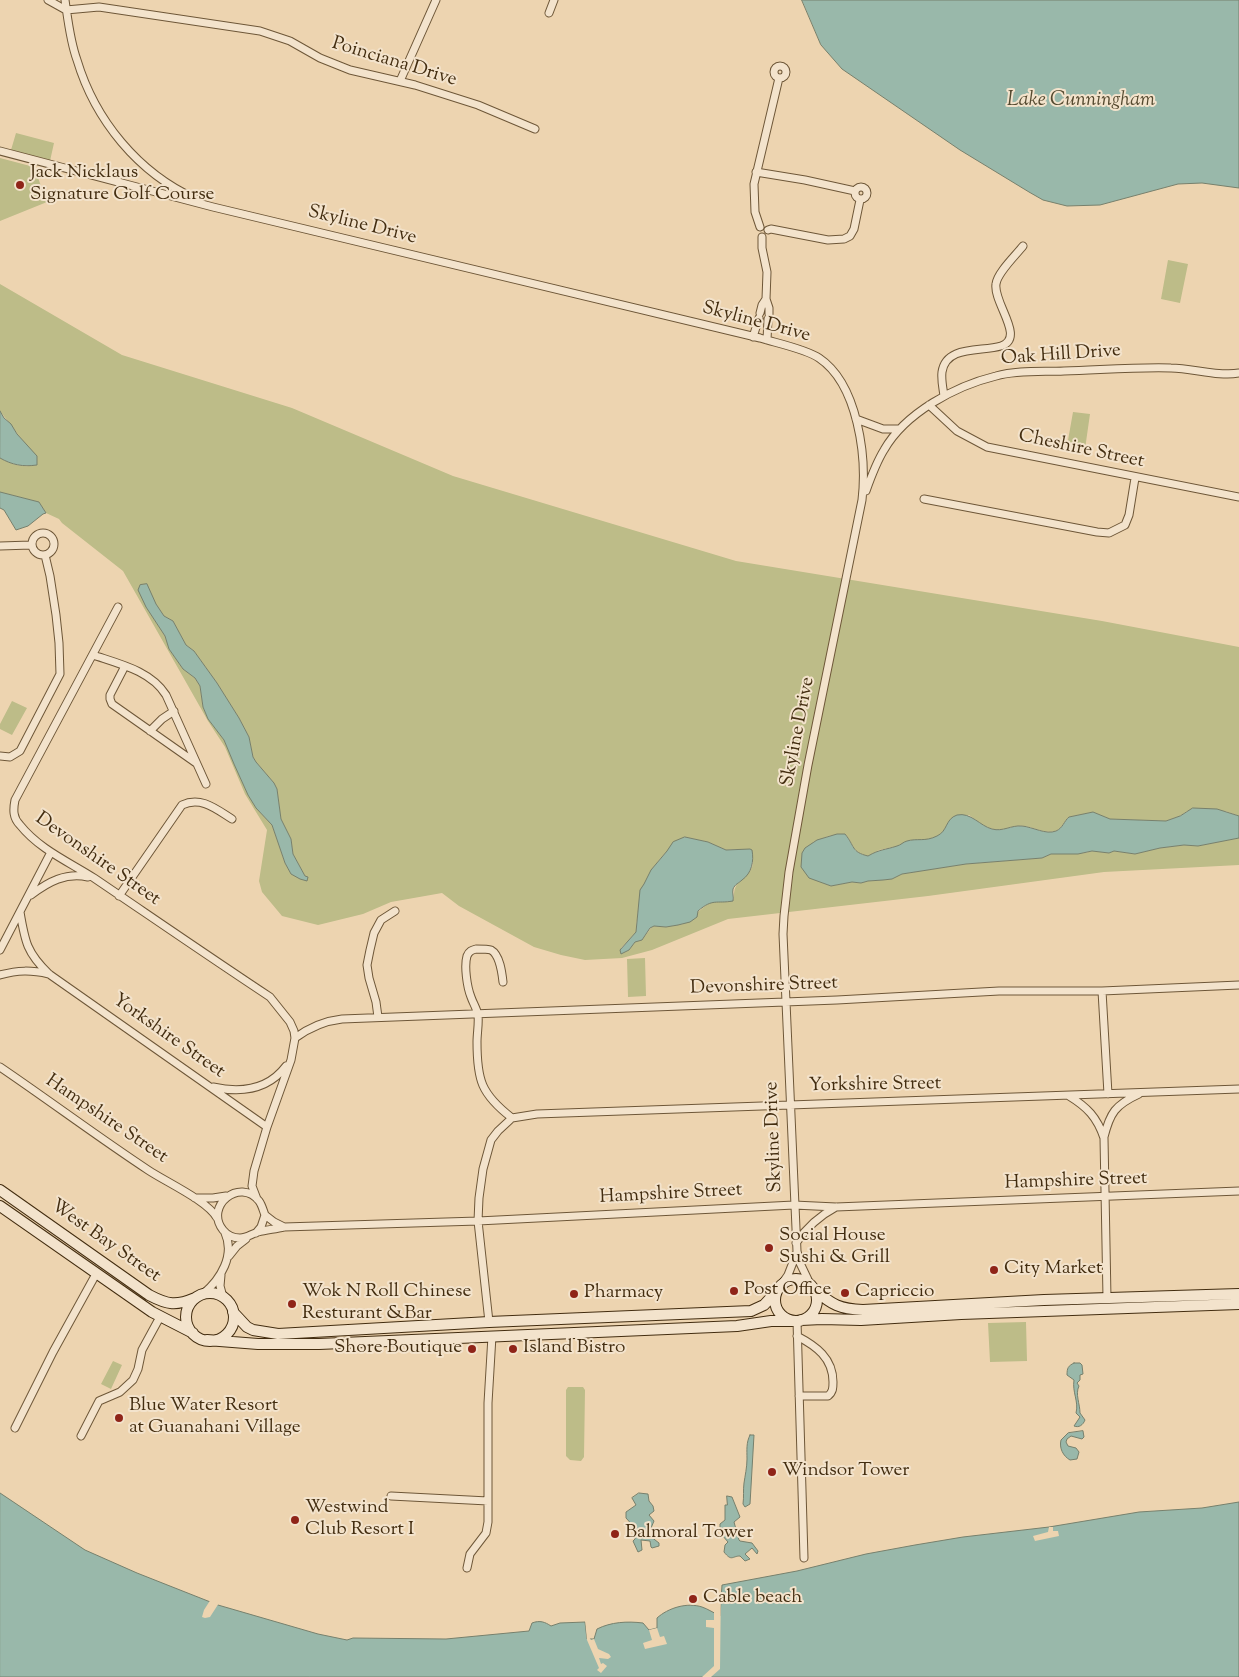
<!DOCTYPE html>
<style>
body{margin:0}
canvas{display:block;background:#edd4b0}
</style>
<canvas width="1239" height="1677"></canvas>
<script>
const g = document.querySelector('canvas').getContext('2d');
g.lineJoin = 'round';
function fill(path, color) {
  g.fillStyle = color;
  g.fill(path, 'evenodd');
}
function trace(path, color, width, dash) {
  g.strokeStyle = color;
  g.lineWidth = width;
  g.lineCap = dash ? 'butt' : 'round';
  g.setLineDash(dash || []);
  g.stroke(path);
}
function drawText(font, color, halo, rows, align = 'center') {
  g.font = font + ' "Sorts Mill Goudy",serif';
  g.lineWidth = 4;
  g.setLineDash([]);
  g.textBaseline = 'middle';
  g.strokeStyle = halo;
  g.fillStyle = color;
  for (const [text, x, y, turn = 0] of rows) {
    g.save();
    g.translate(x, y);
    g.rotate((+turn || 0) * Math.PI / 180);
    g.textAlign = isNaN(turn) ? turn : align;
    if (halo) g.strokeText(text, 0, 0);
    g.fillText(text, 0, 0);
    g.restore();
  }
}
const green = new Path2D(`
 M16 133 54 143 50 161 11 150Z
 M0 158 34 167 47 202 0 221Z
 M1168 260 1188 264 1180 303 1161 299Z
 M0 284 122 355 292 408 453 476 736 561 1102 621 1239 647V816L1225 811H1187L1180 816 1166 821 1110 819 1093 812 1069 817C1064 821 1062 829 1055 831 1045 834 1034 827 1024 826 1013 824 1004 832 993 829 984 827 976 820 969 815L948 822 944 832 936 837 927 840 907 841 898 846 879 850 868 856C851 852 855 845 845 834L829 836 813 842 818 881 831 886 852 882 861 883 868 881 892 879 902 874 927 870 966 864 1042 858 1051 854 1085 853 1092 851 1109 853 1114 851 1135 854 1160 848 1184 845 1198 846 1239 838V865L1104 872 928 896 728 919 652 950 622 958 585 960 561 955 534 947 459 906 442 893 391 902 363 914 318 925 282 916 262 892 259 881 267 830 245 794 225 747 208 721 123 571 62 523 59 519 46 513 39 502 0 492V458C12 465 23 468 37 465L26 445 0 411ZM156 604 164 616 173 621 186 645 194 651 217 683 239 718 249 737 253 757 256 762 274 783 277 789 281 819 291 839 293 854 305 876 308 877 291 874 285 863 272 825 256 808 248 795 234 764 224 740 208 719 203 707 200 686 195 678 183 669 169 649 165 636 146 607ZM685 837 708 842 726 850 737 849 752 854C752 859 754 863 752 867 745 883 733 878 734 899L727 902 717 901 709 903 698 912 694 919 683 924 666 927 654 926 651 928 642 940 635 942 629 950 623 953 621 948 636 932C637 927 636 924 637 920 641 882 653 859 685 837Z
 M1073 412 1090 414 1085 449 1067 446Z
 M12 701 27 708 12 735 0 729V724Z
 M645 958 646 996 628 997 627 959Z
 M1026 1322 1027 1361 990 1362 988 1323Z
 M113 1361 122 1365 111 1389 101 1384Z
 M568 1387H583L585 1390 584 1457 581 1461 570 1460 566 1456V1390Z`);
const water = new Path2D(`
 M802 0H1239V188L1202 183 1178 184 1100 205 1067 206 1043 200 1029 192 960 150 842 69 821 45Z
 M0 411 4 418 11 424 17 434 37 456V465C23 467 12 465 0 458Z
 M0 492 39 502 46 513 43 514 28 526 16 530 4 510 0 508Z
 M147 584 156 604 164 616 173 621 186 645 194 651 217 683 239 718 249 737 253 757 256 762 274 783 277 789 281 819 291 839 293 854 305 876 308 877 307 881 300 879 291 874 285 863 272 825 256 808 248 795 234 764 224 740 208 719 203 707 200 686 195 678 183 669 169 649 165 636 146 607 138 590 140 585Z
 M1193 808 1217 809 1239 816V838L1198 846 1184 845 1160 848 1135 854 1114 851 1109 853 1092 851 1078 854H1051L1042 858 966 864 902 874 892 879 883 880 868 881 861 883 852 882 831 886 809 878 801 867 802 853 805 848 817 840 837 834H845C855 846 851 852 868 856 880 849 885 850 897 846 901 845 903 842 907 841 917 838 925 842 937 836 948 831 945 819 957 815 971 812 980 826 992 829 1003 832 1011 825 1022 826 1033 827 1046 835 1056 831 1063 828 1064 821 1069 817L1093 812 1110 819 1166 821 1180 816Z
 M685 837 708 842 726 850 750 849 752 850C754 861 752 873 742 880 739 883 735 884 733 889 732 893 734 897 733 901 716 904 713 898 698 911L697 917 690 922 678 925 666 927 654 926 650 928 642 940 635 942 629 950 621 954 620 950 636 932 640 890 644 884 651 870 667 851 673 842Z
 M1074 1363H1080L1082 1365 1083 1374 1080 1375V1380L1077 1383 1079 1386C1075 1394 1080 1404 1080 1413L1085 1420C1083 1425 1079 1428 1074 1426L1080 1417 1076 1413C1079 1402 1072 1392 1074 1380L1067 1375C1067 1368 1068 1366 1074 1363Z
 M1083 1431 1084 1437 1082 1439 1071 1436 1067 1439 1066 1442 1068 1446 1076 1448 1079 1452 1077 1459 1070 1460C1063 1456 1059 1448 1061 1440L1068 1433Z
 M750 1435H754L750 1504 745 1507 743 1504C744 1497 743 1490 744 1483 745 1476 747 1467 747 1459 747 1450 746 1443 750 1435Z
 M0 1493 85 1550 137 1573 218 1605 318 1634 347 1640 353 1638 446 1639 529 1631 532 1623C540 1620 545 1622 551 1626L560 1623 585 1622 587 1639H594L597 1629C611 1622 627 1621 643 1623L649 1630 657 1628V1618C668 1608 687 1602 702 1607 708 1609 714 1613 720 1616L722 1585 797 1571 866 1554 915 1545 963 1537 1049 1527 1139 1512 1202 1508 1239 1502V1677H0Z
 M639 1493 648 1494 649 1501 653 1506 654 1511 649 1515 654 1521 651 1528H647L646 1533 659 1543V1546L652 1548 651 1547 650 1541 641 1540 642 1550 638 1552 633 1541 635 1539 636 1529 626 1518V1512L636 1505 632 1498Z
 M727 1496 732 1497 740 1517 734 1522 739 1540 740 1541 752 1543 758 1551 757 1554 752 1548 745 1554 750 1559 745 1561 740 1556C732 1556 732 1562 724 1552L725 1545 728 1542 722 1535 723 1530 720 1529V1524L725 1520V1505H727Z`);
const pier = new Path2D(`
 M1049 1527H1053V1531H1058L1059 1536 1035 1541 1033 1536 1048 1532Z
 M721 1583 720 1669 711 1677H702L714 1666V1628L706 1627V1620H714V1611L718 1613Z
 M211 1599 219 1603 210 1617 205 1618 202 1617 204 1610Z
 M585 1619 587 1621 589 1637 591 1640 594 1639 598 1649 609 1654 611 1657 608 1659 599 1658 601 1664 603 1663 607 1666 601 1673 597 1670 599 1668 587 1640Z
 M657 1628 660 1637 664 1636 667 1644 645 1649 643 1643 652 1640 649 1630Z`);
const minor = new Path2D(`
 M48 0 66 10
 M65 0C68 20 70 41 77 60 95 120 138 173 196 199
 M66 10 99 7 260 31 290 41 320 58 350 70 415 85 478 105 535 129
 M549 13 554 0
 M774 72a6 6 0 1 1 12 0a6 6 0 1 1-12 0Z
 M400 81 436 0
 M0 151 213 207 760 338C776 343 806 349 819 358 858 384 867 457 862 500L808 765 789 872 784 916 783 934 797 1251 800 1263 810 1284
 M756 172 805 180 855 191
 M855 193a6 6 0 1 1 12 0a6 6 0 1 1-12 0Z
 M760 227 755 212 754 184 779 78
 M768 230 771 229 828 240 844 239 850 236 854 229 860 200
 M762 237V248L767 272 766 299 769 308V314
 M760 313 762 305 766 299
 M753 337 759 318
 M767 340 768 319
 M944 396C943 388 941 380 942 372 946 345 981 352 1001 346 1026 338 993 303 996 284 997 273 1016 255 1023 246
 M929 405 957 431 987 447 1239 497
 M856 419 883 429H899
 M866 491C871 477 876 463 884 450 905 413 955 386 996 376 1018 370 1042 372 1064 371 1100 370 1135 367 1171 368 1192 368 1219 377 1239 373
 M924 499 1097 532 1109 533 1125 525 1129 515 1135 478
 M32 544a11 11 0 1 1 22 0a11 11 0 1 1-22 0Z
 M0 546 31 545
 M118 607 15 800C13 810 13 818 20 825 39 849 69 862 94 878 153 918 211 958 270 997L290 1022 294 1031 295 1038 291 1060 267 1127 254 1171 252 1186 257 1199
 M93 655C120 664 151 671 166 695L206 784
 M125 666 110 695V699L112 704 196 763
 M150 731 162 719 174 711
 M0 756 10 757 20 751 60 674 59 643 56 615 50 576 45 555
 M31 895C48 882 66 872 88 877
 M119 896 182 805C201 796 216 809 232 819
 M20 912C25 942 27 953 49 974L267 1127
 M0 950 51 852
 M0 975C18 970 31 970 49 974
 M503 982C502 973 500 955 491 950 488 949 480 949 476 949 472 950 469 951 467 956 464 966 467 987 471 997 473 1003 477 1009 478 1015 479 1024 477 1033 477 1042 477 1080 481 1094 512 1118
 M1102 991 1108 1094
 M378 1017 376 1002 369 978 367 965 370 950 374 933 381 920 395 911
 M295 1038C310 1027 324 1021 342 1019L837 1000 999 991H1102L1239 985
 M0 1067C50 1101 98 1137 148 1170 166 1182 208 1201 217 1218
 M213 1087C241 1093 268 1090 286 1066
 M1069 1096C1087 1107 1097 1117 1104 1138L1107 1298
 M1104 1137C1110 1113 1115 1105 1139 1094
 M195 1198H213L226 1196
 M265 1215 274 1222 284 1227
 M256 1233 261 1227 265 1215C263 1210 262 1205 259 1201 240 1177 204 1206 223 1230 227 1235 233 1238 240 1238 247 1238 251 1234 258 1232 266 1230 275 1229 284 1227L478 1221 794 1205 836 1207 1239 1191
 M796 1243C807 1227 819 1216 836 1207
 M229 1256 237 1246 246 1239
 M221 1275 220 1286 223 1297
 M781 1285 788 1275 797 1252
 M203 1294C221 1279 235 1255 225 1233
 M797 1321 804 1558
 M489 1322 478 1221 479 1198 483 1169 491 1140 498 1131 512 1118 537 1114 1239 1089
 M797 1336C816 1346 833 1358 833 1382 833 1388 833 1392 828 1396H799
 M15 1428 53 1352 96 1274
 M81 1436 99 1401 120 1392 133 1380 138 1369 142 1350 160 1317
 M391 1496 488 1501
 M467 1568 470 1554 486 1533 488 1522V1403L492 1336`);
const secondary = new Path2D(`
 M0 1190 149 1295C168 1305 176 1306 195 1298
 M0 1206 152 1312 193 1333
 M775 1300a21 21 0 1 1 42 0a21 21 0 1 1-42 0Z
 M815 1290C832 1305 840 1309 863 1310L1044 1300 1239 1294
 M186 1317a24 24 0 1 1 48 0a24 24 0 1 1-48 0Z
 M233 1312 247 1327 253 1330 278 1334 489 1322 751 1311 764 1305 777 1291
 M801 1320 822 1319 861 1320 961 1314 1239 1304
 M207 1340 258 1344H319L737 1326 771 1321H792`);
const markers = [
 [20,185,5,"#8f2418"],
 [769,1248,5,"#8f2418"],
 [994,1270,5,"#8f2418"],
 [734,1291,5,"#8f2418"],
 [845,1293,5,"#8f2418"],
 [574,1294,5,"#8f2418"],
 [292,1304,5,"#8f2418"],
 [472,1349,5,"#8f2418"],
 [513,1349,5,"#8f2418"],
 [119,1418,5,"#8f2418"],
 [772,1472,5,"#8f2418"],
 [295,1520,5,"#8f2418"],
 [615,1534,5,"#8f2418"],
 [693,1599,5,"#8f2418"]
];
const streetNames = [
 ["Poinciana Drive",394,63,17],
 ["Skyline Drive",362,226,14],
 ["Skyline Drive",756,323,15],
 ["Oak Hill Drive",1061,356,-4],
 ["Cheshire Street",1081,450,12],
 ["Skyline Drive",799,732,-79],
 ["Devonshire Street",97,860,35],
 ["Devonshire Street",764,987,-2],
 ["Yorkshire Street",168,1037,35],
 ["Yorkshire Street",875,1086,-1],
 ["Hampshire Street",106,1120,34],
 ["Skyline Drive",775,1137,-92],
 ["Hampshire Street",1076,1182,-2],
 ["Hampshire Street",671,1195,-3],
 ["West Bay Street",105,1242,35]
];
const poiNames = [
 ["Jack Nicklaus",30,174],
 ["Signature Golf Course",30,196],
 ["Social House",779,1237],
 ["Sushi & Grill",779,1259],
 ["City Market",1004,1270],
 ["Post Office",744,1291],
 ["Wok N Roll Chinese",302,1293],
 ["Resturant &Bar",302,1315],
 ["Capriccio",855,1293],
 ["Pharmacy",584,1294],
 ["Shore Boutique",462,1349,"right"],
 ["Island Bistro",523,1349],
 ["Blue Water Resort",129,1407],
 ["at Guanahani Village",129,1429],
 ["Windsor Tower",782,1472],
 ["Westwind",305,1509],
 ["Club Resort I",305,1531],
 ["Balmoral Tower",625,1534],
 ["Cable beach",703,1599]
];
const waterNames = [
 ["Lake Cunningham",1081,102]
];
fill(green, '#bdbc88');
fill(water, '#99b8aa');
trace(water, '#77806c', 1);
fill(pier, '#edd4b0');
trace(minor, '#6e5738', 9);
trace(secondary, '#432d10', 12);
trace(minor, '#f3e3cc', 7);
trace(secondary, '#f3e3cc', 10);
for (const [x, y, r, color] of markers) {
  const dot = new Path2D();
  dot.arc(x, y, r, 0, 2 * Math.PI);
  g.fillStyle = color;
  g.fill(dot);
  trace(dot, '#f3e3cc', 2);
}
drawText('19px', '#432d10', '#f3e3cc', streetNames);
drawText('19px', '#432d10', '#f3e3cc', poiNames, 'left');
drawText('italic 20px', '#54492f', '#f3e3cc', waterNames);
</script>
